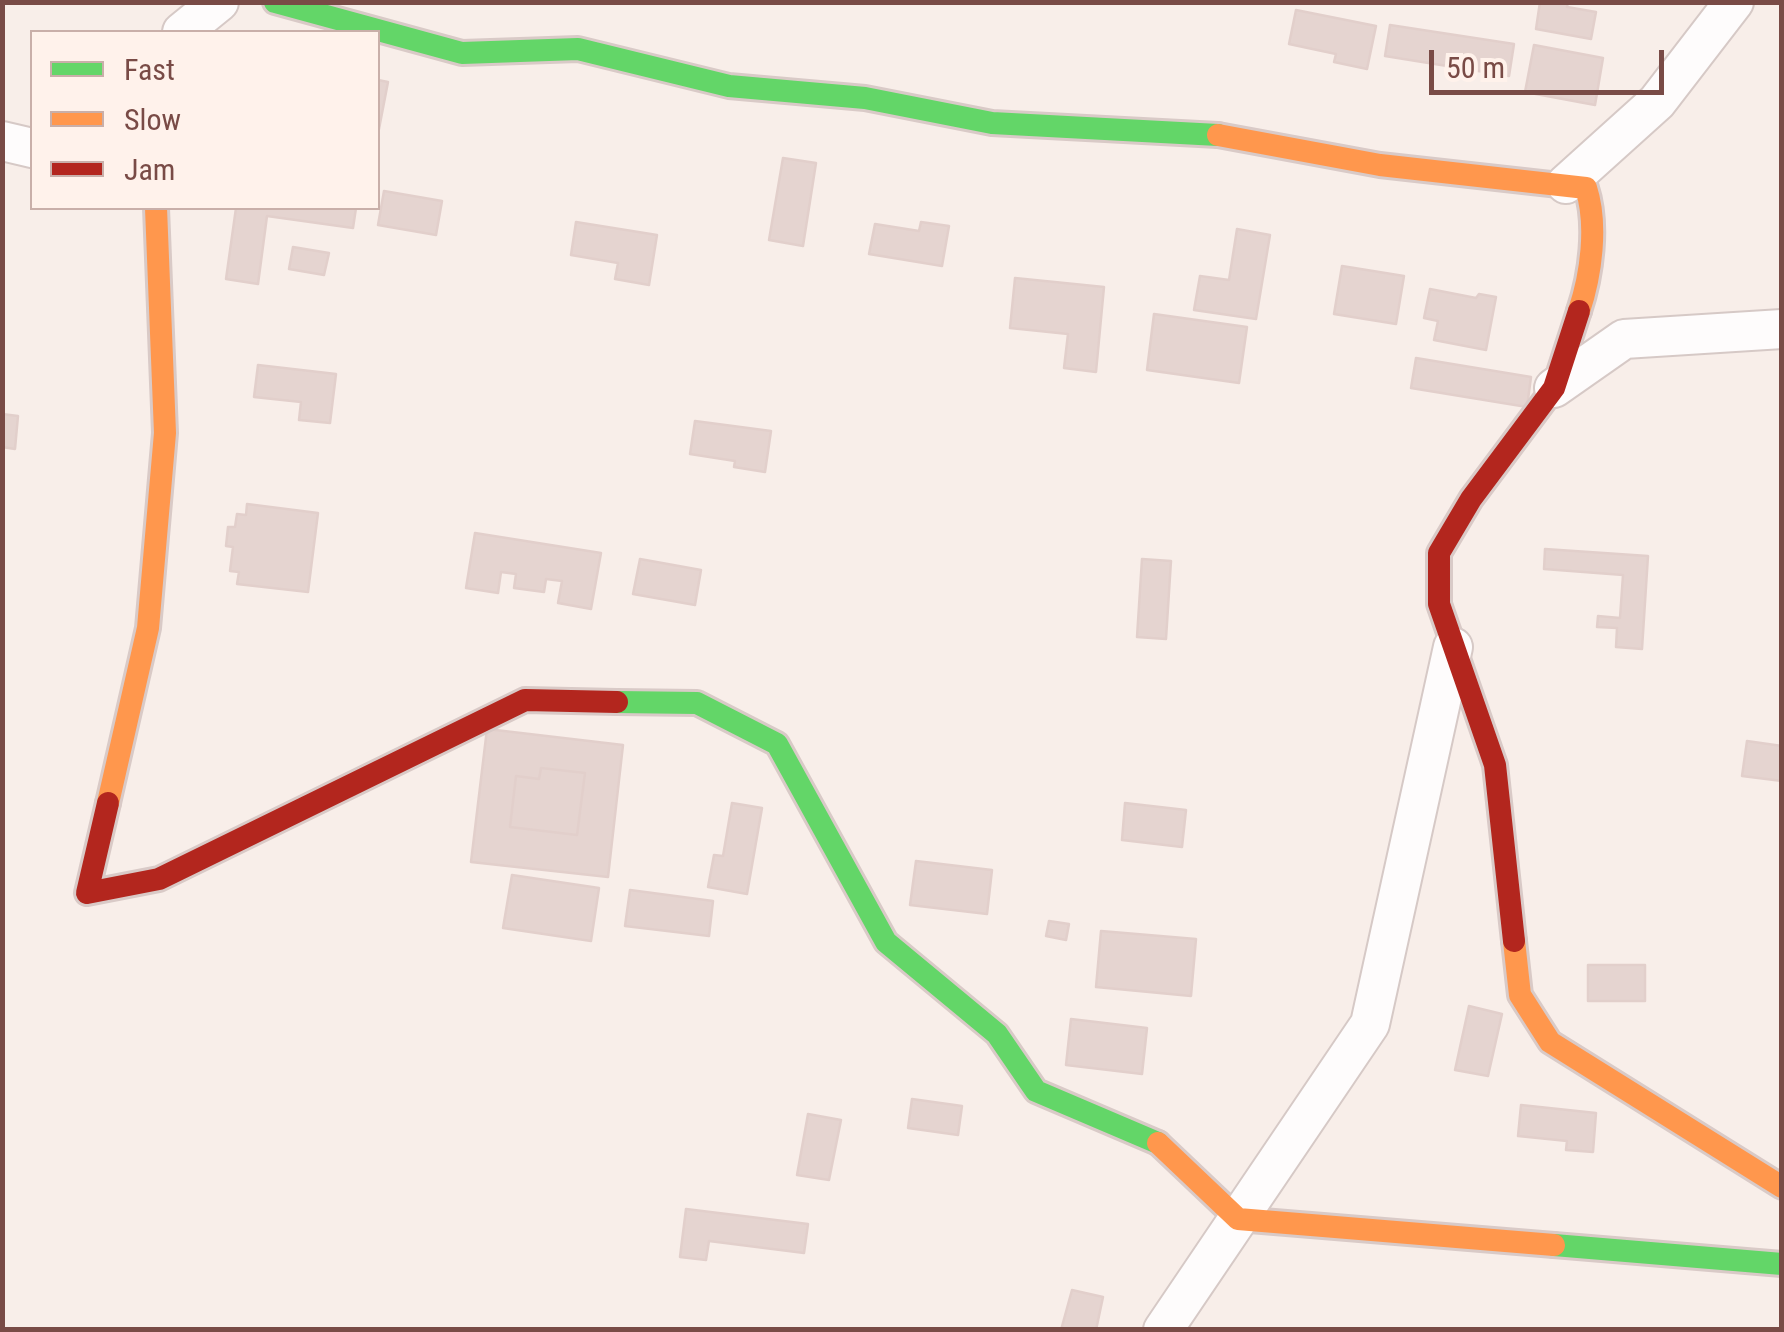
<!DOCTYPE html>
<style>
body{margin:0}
#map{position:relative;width:1784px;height:1332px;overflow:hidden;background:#f8eee9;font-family:"Roboto Condensed",sans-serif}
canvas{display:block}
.frame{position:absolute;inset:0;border:5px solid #794b46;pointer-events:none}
.legend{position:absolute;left:30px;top:30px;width:350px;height:180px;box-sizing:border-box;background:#fff2eb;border:2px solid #c9afa9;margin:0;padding:12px 18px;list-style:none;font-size:30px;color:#794b46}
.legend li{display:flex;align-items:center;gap:20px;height:50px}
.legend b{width:50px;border:2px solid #c9afa9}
.scale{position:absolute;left:1429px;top:50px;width:235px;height:45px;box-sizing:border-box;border:5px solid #794b46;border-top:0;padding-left:12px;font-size:30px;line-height:35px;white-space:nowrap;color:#794b46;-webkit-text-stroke:8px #fff2eb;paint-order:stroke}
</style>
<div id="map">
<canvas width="1784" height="1332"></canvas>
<div class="frame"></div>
<ul class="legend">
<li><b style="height:12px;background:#63d668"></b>Fast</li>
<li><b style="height:12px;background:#ff974d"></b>Slow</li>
<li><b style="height:12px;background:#b3261e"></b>Jam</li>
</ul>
<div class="scale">50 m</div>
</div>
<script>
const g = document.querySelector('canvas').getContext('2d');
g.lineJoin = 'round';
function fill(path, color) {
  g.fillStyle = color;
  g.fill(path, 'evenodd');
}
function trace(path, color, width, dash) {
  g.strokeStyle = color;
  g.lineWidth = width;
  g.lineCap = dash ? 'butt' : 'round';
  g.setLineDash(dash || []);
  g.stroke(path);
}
const building = new Path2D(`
 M1540 2H1568L1567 7 1596 12 1591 39 1536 29Z
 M1296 10 1376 26 1367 69 1334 62 1336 54 1289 44Z
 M1390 25 1514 44 1509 76 1385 56Z
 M1534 45 1603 58 1595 105 1525 92Z
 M378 80 388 82 378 134Z
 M783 158 816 163 803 246 769 240Z
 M384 191 442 201 436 235 378 225Z
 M236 208H356L353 228 267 216 258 284 226 279Z
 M576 222 657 235 649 285 615 279 618 263 571 255Z
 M921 222 949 226 942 266 869 254 875 224 919 231Z
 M1237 229 1270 235 1256 319 1194 310 1200 276 1229 280Z
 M293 247 329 253 324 275 289 269Z
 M1342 266 1404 276 1396 324 1334 314Z
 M1015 278 1104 287 1096 372 1064 368 1068 334 1010 328Z
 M1430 289 1476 298 1479 294 1496 297 1486 350 1434 340 1438 321 1424 318Z
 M1154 314 1247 327 1239 383 1147 370Z
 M1416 358 1531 377 1527 407 1411 388Z
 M258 365 336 374 330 423 299 420 301 402 254 397Z
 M2 414 18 416 15 449 2 447Z
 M695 421 771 431 765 472 734 467 735 461 690 454Z
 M247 504 318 513 308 592 237 584 239 572 230 571 233 547 226 546 228 527H235L237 514 246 515Z
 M475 533 601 553 591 609 558 603 562 581 546 579 544 592 514 588 516 574 501 572 498 593 466 588Z
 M1545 549 1648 556 1642 649 1616 647 1617 628 1597 627 1598 616 1620 618 1623 575 1544 569Z
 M640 559 701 570 695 605 633 594Z
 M1142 559 1171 561 1166 639 1137 637Z
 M487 729 623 745 608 877 471 862ZM541 768 585 773 577 835 510 827 516 776 539 779Z
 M1747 741 1782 746V781L1742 776Z
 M541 768 585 773 577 835 510 827 516 776 539 779Z
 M732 803 762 808 747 894 708 887 714 855 723 856Z
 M1125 803 1186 810 1182 847 1122 840Z
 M916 861 992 870 987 914 910 905Z
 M512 875 599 888 591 941 503 928Z
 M630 890 713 901 709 936 625 926Z
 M1049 921 1069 924 1066 940 1046 936Z
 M1101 931 1196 939 1191 996 1096 987Z
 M1588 965H1645V1001H1588Z
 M1469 1006 1502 1014 1488 1076 1455 1070Z
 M1071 1019 1147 1028 1142 1074 1066 1065Z
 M912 1099 962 1106 958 1135 908 1128Z
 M1521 1105 1596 1113 1593 1152 1566 1150 1567 1141 1518 1136Z
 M808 1114 841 1120 829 1180 797 1175Z
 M686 1209 808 1224 804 1253 709 1241 706 1260 680 1257Z
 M1072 1290 1103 1297 1096 1330H1061Z`);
const street = new Path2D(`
 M182 32 219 2
 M2 141 32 148
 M1566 184 1657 102 1734 2
 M1554 388 1624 339 1782 329
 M1163 1330 1370 1024 1453 647`);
const fast = new Path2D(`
 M275 2 462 53 578 49 729 86 865 98 992 123 1218 135
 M617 702 697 703 777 744 886 942 997 1034 1036 1091 1158 1143
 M1554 1245 1782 1264`);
const slow = new Path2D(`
 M1218 135 1380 165 1586 188C1598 225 1591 275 1579 311
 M108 803 148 628 165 433 156 208
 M1514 941 1520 995 1550 1042 1782 1187
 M1158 1143 1238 1219 1554 1245`);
const jam = new Path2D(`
 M108 803 87 893 159 879 525 700 617 702
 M1514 941 1495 765 1439 604V553L1471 499 1554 388 1579 311`);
fill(building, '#e5d4d0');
trace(building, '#e2cfcb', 2.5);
trace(street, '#d6c9c6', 42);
trace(fast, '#d9cac7', 28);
trace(slow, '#d9cac7', 28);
trace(jam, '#d9cac7', 28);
trace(street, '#fefcfc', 38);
trace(fast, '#63d668', 22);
trace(slow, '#ff974d', 22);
trace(jam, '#b3261e', 22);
</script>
